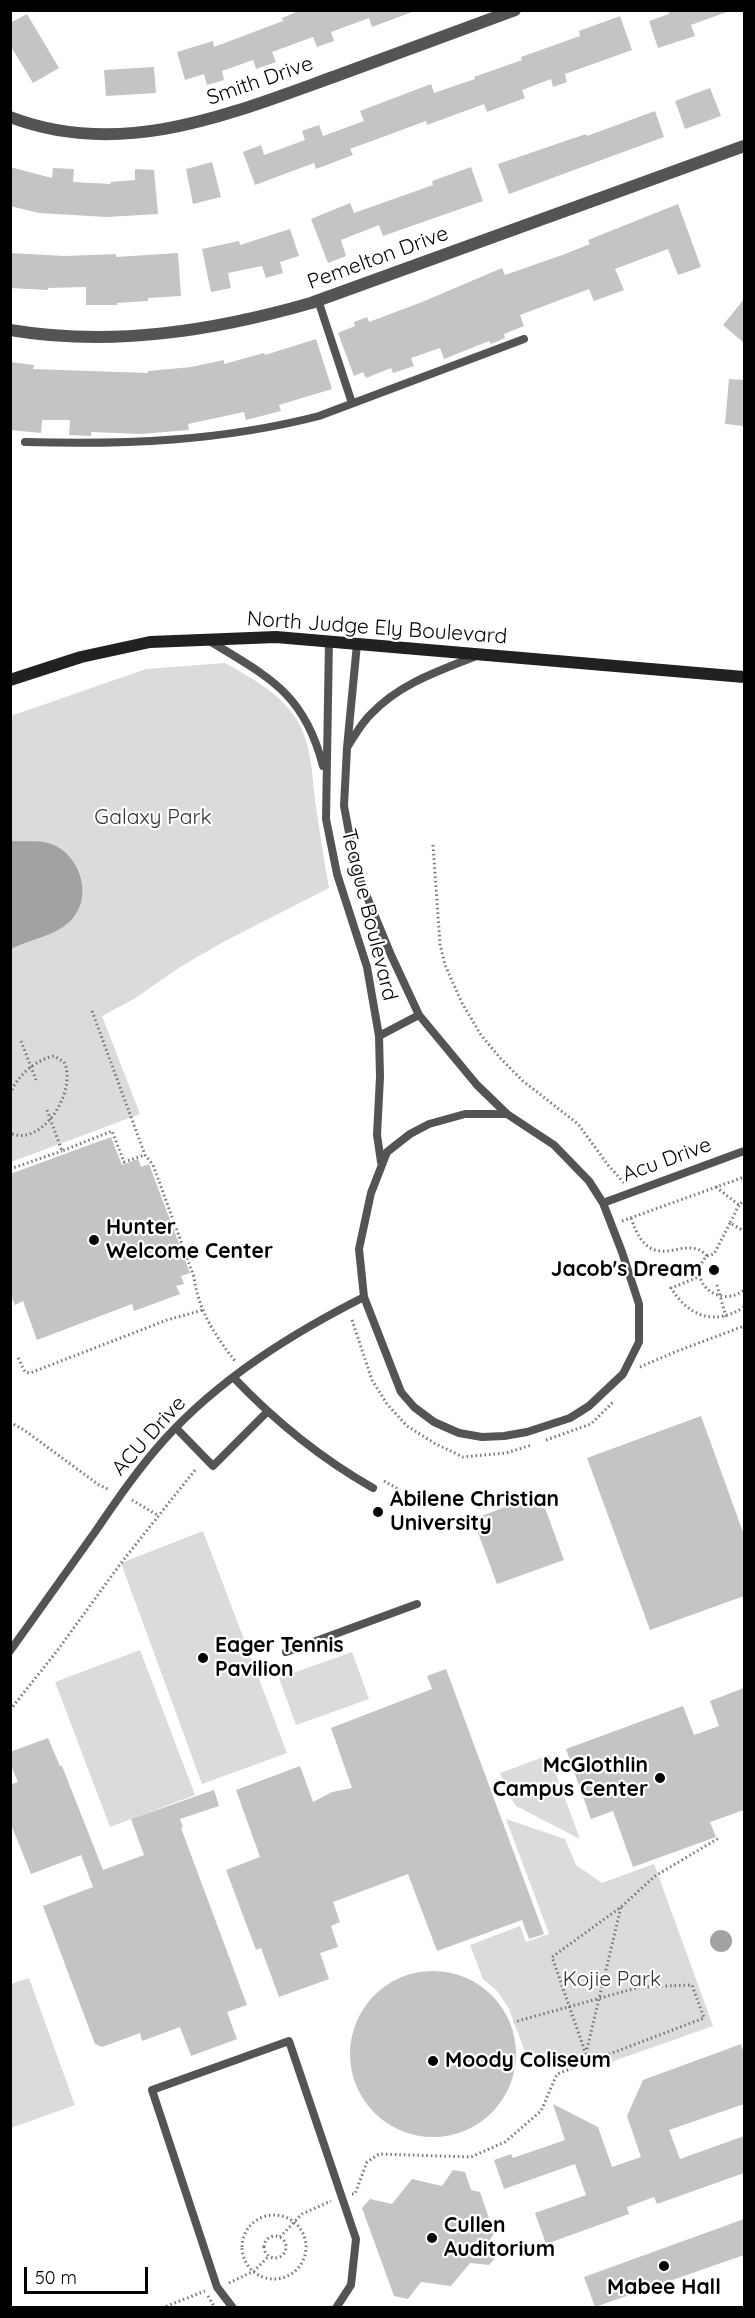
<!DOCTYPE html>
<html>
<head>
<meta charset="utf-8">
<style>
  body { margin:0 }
  #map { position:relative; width:755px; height:2318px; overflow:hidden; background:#fff; font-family:Quicksand,sans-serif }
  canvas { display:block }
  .frame { position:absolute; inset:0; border:12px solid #000; pointer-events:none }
  .scale { position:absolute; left:24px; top:2267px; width:124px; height:27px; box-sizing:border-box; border:3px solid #000; border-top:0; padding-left:8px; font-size:18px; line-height:21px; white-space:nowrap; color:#000; -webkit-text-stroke:4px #fff; paint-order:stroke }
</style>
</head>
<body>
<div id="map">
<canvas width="755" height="2318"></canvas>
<div class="frame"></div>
<div class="scale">50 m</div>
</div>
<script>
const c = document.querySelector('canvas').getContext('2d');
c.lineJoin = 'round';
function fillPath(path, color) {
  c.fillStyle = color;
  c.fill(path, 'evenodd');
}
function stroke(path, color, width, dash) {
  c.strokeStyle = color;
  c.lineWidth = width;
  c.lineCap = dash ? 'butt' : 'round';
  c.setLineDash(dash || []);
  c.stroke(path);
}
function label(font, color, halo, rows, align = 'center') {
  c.font = font + ' Quicksand,sans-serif';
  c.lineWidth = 4.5;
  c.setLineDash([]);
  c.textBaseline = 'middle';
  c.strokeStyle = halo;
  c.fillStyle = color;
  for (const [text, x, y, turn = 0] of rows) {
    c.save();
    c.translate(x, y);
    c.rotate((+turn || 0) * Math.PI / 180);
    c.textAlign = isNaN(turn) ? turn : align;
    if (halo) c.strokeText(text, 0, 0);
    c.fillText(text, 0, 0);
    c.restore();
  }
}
fillPath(new Path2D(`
  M225,663C248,676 271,688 288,708C313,736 311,772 316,807C320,834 324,861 329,888L225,941L180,967L134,999L102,1016L140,1114L11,1162V716L146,669Z
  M203,1531L287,1753L202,1784L121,1563Z
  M140,1650L195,1795L110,1827L55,1682Z
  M352,1652L369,1699L296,1725L279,1678Z
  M549,1755L580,1839L516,1806L508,1794L500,1773Z
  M506,1819L565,1839L576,1865L602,1883L654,1864L713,2026L594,2068L550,2066L527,2057L509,2009L498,1992L483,1979L470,1945L520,1926L526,1942L549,1934Z
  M29,1978L75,2105L11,2128V1984Z`), '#dbdbdb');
fillPath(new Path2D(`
  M11,841C22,842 37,840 48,843C78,851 94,893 73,918C58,936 30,939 11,949Z
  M710 1941a11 11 0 1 1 22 0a11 11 0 1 1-22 0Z`), '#a2a2a2');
fillPath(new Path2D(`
  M301,10H412V12L372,27L369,18L331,32L334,41L317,47L313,37L272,52L276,62L256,69L253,60L222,71L224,80L207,85L204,74L185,80L177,52L213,41L214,47L283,21L282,18Z
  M668,10H727V12L691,25L695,36L658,48L649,21L669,14Z
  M27,14L59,68L33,83L10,45V23Z
  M620,16L632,50L565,74L567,82L553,87L551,79L522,90L525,98L487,112L484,104L427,125L426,121L350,149L353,155L316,169L314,163L255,185L243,152L261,145L264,155L305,140L302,131L319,125L323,136L364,121L360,111L431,84L434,93L475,79L474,77L522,60L521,57L580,36L579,31Z
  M154,67L156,93L106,96L104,70Z
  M710,88L721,116L685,129L675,101Z
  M655,111L664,137L509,194L498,164L586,134L587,136Z
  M212,162L221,197L193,204L186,169Z
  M10,167L52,178L53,168L74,169L73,182L111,184L110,182L135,180V169L154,170L158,214L107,217L39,213L10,206Z
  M471,167L483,201L383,236L379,225L341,240L346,256L328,263L311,219L350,203L354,213L433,185L432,181Z
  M678,204L701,267L678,275L668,249L615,269L624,290L594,301L589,289L520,315L524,326L504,334L505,338L491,344L489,341L444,359L440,348L411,358L414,366L393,373L391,368L366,378L363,372L354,376L338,333L355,326L354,322L367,317L369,322L422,302L502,268L505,275L565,254L590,244L588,240Z
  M290,229L299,256L280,262L283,273L266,278L262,266L228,273L231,288L211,292L202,249L239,241L240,245Z
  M10,253L65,256L116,254V257L178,253L181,296L148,298V301L117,303V305H86V287L48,288V290L10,288Z
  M744,299V343L723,325Z
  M316,339L332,389L279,405L281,411L246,420L244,412L188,424L189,430L141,434L91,432V436L69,435L70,420H42L41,433L10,430V362L34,365L33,369L148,373V371L191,367L224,360V364L264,353L265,355Z
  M729,379L744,380V426L725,424Z
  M111,1137L122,1165L138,1159L141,1167L149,1164L190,1273L181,1276L184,1284L176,1286L180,1294L134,1311L132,1304L37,1340L23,1301L15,1305L10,1293V1174Z
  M701,1416L744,1535V1596L650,1630L587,1458Z
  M540,1494L564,1560L497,1584L473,1519Z
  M446,1669L544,1934L529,1939L522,1920L437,1951L408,1874L333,1902L340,1922L331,1926L338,1947L320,1953L329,1979L279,1997L261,1948L256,1950L226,1870L260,1857L236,1790L300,1766L313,1802L332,1792L352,1788L331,1728L432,1689L427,1676Z
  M744,1688V1810L710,1822L716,1837L633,1867L613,1811L591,1819L566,1749L683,1706L694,1735L719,1726L710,1701Z
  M48,1738L60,1766H62L103,1870L144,1855L131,1819L214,1790L219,1806L180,1819L183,1827L181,1828L247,2005L227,2012L237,2039L191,2056L180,2027L142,2041L140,2033L102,2047L95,2044L43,1906L93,1887L81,1855L31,1874L10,1822V1785L18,1782L10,1763V1752Z
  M350 2054a83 83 0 1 1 166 0a83 83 0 1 1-166 0Z
  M741,2044L744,2054V2104L669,2130L680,2159L744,2136V2173L657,2204L654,2197L627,2207L629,2214L546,2244L535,2213L586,2195L575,2164L504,2189L494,2160L511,2154L513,2158L565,2140L553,2104L598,2127L612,2167L641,2157L627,2116L643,2080Z
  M453,2170L465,2172L471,2190L480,2192L494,2233L489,2242L495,2258L489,2265L470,2263L451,2286L421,2282L408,2299L394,2296L362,2208L370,2199L392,2204L412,2179L442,2186Z
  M744,2219V2255L595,2307L584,2277Z`), '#c4c4c4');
stroke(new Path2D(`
  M433,845L440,944L445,965L462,1003L481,1035L501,1059L523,1081L578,1124L608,1165L625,1184
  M92,1011L145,1155L153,1165L194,1277C198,1309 215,1336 235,1361
  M21,1041L36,1080
  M10,1094C17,1076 35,1060 54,1056L64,1062C78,1089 43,1148 10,1133
  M47,1110L62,1151L112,1131L124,1162L145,1155
  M10,1169L62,1151
  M716,1187L739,1205L744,1200
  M739,1205L730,1223L744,1231
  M631,1218C652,1281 684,1230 707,1256C684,1279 719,1310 744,1290
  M622,1221L744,1177
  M707,1256L714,1254L730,1223
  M701,1276L671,1288C689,1317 715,1326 744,1307
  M717,1285L726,1317
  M352,1320L372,1380L387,1404L407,1426L434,1443L463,1457L506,1453L532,1445
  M18,1358L25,1372L30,1373L167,1320L203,1310
  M640,1367L675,1352L744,1326
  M10,1422L24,1430L99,1485L110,1490
  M546,1440L591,1424L614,1401
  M384,1481L400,1490
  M132,1500L159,1516
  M10,1710L57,1651L121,1563L195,1470
  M587,2049L621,1907
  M589,2063L552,1957L621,1907L655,1876L719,1838
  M352,2194H355L367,2162L379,2154L471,2157L505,2142L541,2111L557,2074L704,2018L692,1985L640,1987L514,2022
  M242 2247a32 32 0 1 1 64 0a32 32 0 1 1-64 0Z
  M264 2247a11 11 0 1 1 22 0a11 11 0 1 1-22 0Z
  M280,2237L302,2214L331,2201
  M229,2283L254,2271L268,2257
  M208,2296L215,2308
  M162,2308L205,2291`), '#767676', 3, [1.5, 3]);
stroke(new Path2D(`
  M318,300L352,403
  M25,442C125,445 222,441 319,416L524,339
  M208,640C268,677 304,692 323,766
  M329,640L326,819L337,874L367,967L379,1036L380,1077L377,1135L381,1162
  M357,644L347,748L344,806L356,870L391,955L419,1015L477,1085L507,1114L554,1145L589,1181L603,1203L622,1252L639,1304V1342L623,1374L589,1406L570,1418L527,1432L504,1436L482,1437L459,1433L434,1422L414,1407L401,1392L364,1297L359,1249L371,1193L387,1152L410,1134L429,1124L465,1114H507
  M348,746C355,735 362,722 372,713C401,683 439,671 476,656
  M379,1036L419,1015
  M603,1203L744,1151
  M234,1378C274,1420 322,1459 373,1488
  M176,1428L213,1466L267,1412
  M10,1651C39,1611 67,1571 95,1532C117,1500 138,1469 164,1440C219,1379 291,1334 364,1297
  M286,1652L417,1604
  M233,2308L217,2287L152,2090L289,2041L356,2239L351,2285L336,2308`), '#545454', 8);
stroke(new Path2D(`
  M10,117C122,160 230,114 336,76C395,54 455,32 515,10
  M10,330C112,347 213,331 311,303L744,146`), '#545454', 12);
stroke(new Path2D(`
  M10,680L81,657L150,642L276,637L744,677`), '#212121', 12);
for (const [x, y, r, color] of [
  [94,1240,6,"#000"],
  [714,1270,6,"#000"],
  [378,1512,6,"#000"],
  [203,1658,6,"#000"],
  [660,1778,6,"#000"],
  [433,2061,6,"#000"],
  [432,2238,6,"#000"],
  [664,2266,6,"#000"]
]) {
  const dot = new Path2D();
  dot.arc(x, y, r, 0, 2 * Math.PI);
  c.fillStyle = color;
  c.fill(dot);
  stroke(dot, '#fff', 2);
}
label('21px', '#000', '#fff', [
  ["Smith Drive",260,81,-19],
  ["Pemelton Drive",378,258,-20],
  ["North Judge Ely Boulevard",377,628,4],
  ["Teague Boulevard",369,915,76],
  ["Acu Drive",667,1160,-20],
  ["ACU Drive",149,1436,-48]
]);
label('21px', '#323232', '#fff', [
  ["Galaxy Park",153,818],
  ["Kojie Park",612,1980]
]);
label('bold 21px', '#000', '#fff', [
  ["Hunter",106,1228],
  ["Welcome Center",106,1252],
  ["Jacob's Dream",702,1270,"right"],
  ["Abilene Christian",390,1500],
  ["University",390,1524],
  ["Eager Tennis",215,1646],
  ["Pavilion",215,1670],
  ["McGlothlin",648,1766,"right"],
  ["Campus Center",648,1790,"right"],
  ["Moody Coliseum",445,2061],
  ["Cullen",444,2226],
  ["Auditorium",444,2250],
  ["Mabee Hall",664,2288,"center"]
], 'left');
</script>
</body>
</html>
